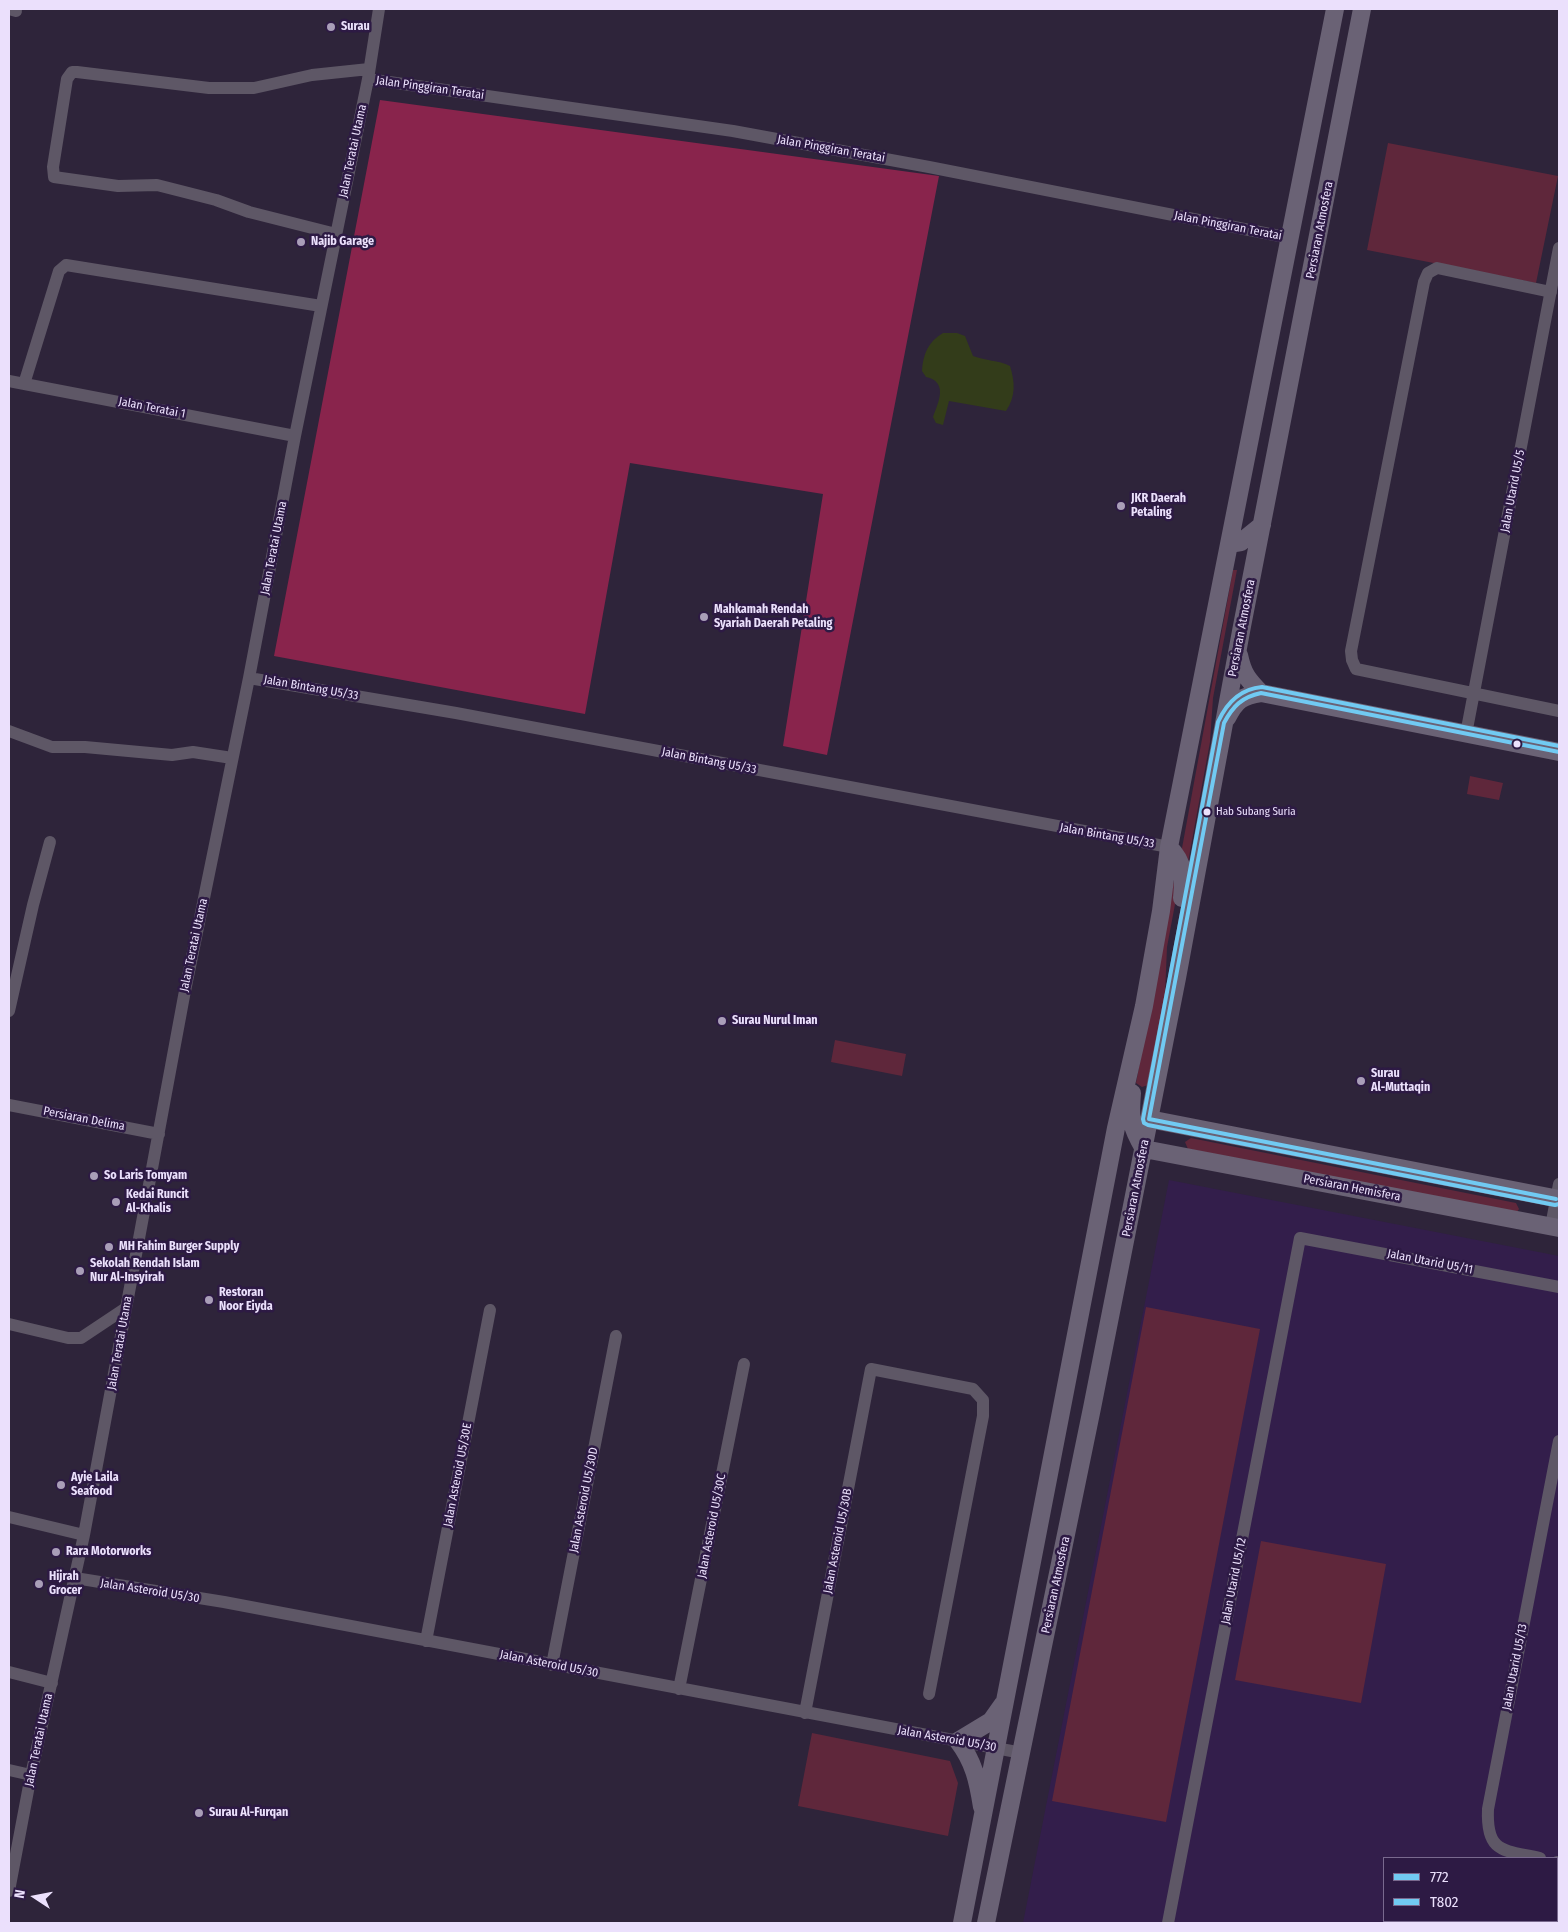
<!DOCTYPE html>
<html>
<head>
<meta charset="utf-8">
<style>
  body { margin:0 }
  #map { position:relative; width:1568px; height:1932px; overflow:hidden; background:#2e243a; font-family:"Fira Sans Condensed",sans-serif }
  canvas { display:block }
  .frame { position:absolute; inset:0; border:10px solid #ebe0fc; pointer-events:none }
  .legend { position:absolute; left:1383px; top:1857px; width:175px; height:65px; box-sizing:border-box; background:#2d1a44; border:1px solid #79698e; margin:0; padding:6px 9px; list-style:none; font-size:15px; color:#ebe0fc }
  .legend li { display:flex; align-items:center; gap:10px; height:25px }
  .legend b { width:25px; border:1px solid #79698e }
  .north { position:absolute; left:10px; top:1872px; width:50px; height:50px; -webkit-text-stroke:4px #2d1a44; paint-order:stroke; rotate:281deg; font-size:14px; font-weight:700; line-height:20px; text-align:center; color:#ebe0fc }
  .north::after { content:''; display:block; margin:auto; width:18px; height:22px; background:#ebe0fc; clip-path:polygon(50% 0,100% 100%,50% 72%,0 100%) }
</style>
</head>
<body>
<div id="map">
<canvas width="1568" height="1932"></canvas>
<div class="frame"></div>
<ul class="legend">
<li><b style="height:6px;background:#71caf2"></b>772</li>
<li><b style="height:6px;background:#71caf2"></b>T802</li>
</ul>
<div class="north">N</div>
</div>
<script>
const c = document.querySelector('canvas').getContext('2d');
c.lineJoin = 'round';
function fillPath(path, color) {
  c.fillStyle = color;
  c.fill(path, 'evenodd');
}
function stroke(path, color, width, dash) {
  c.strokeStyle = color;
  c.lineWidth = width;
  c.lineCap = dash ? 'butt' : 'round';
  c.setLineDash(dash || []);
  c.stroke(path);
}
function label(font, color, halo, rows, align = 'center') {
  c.font = font + ' "Fira Sans Condensed",sans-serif';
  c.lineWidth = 5;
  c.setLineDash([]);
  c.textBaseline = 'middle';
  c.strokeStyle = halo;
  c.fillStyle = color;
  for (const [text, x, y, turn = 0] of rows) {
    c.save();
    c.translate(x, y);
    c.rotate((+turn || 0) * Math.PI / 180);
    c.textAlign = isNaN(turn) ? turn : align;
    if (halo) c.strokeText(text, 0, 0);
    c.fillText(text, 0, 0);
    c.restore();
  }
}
fillPath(new Path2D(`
  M1169,1180L1559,1256V1923H1023ZM1384,1858H1557V1921H1384Z`), '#331e4b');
fillPath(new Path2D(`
  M1388,143L1558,176L1536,283L1367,250Z
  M1233,570H1237L1213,698L1210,742L1187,868L1180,859Z
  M1470,776L1503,783L1499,800L1467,794Z
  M1175,874L1179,883L1167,947L1165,995L1148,1085L1142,1087L1136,1083Z
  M835,1040L906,1054L902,1076L831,1062Z
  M1191,1138L1516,1203L1519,1209L1517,1212L1188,1149L1185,1142Z
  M1146,1307L1260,1329L1166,1822L1052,1801Z
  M1261,1541L1386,1564L1361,1703L1235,1680Z
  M812,1733L950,1761L958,1783L948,1836L798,1806Z`), '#5f273b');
fillPath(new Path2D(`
  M380,100L939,176L827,755L783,746L823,494L630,463L585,714L274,656Z`), '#89244c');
fillPath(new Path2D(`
  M943,333H957L965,336L973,356C986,361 998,360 1010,366C1015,382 1016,396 1006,411L949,401L943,425L936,423L933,417C938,403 949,382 926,377L922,371C923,354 928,342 943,333Z`), '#333c1a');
stroke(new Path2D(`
  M9,9L16,11
  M368,79L733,131L929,167L1290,238
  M336,234L249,212L216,200L157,185L118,186L54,177L53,167L67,79L72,72H77L209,88H254L312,75L369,69
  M1551,292L1437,268L1428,273L1424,282L1351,651L1352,660L1356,669L1559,711
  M9,381L295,436
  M24,384L59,271L66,265L321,306
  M249,678L456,713L1169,847
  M9,731L52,747H85L172,755L193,752L232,758
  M1466,734L1559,248
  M9,1011L33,905L50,842
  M9,1105L159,1134
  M1551,1226L1559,1184
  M9,1324L68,1338H81L126,1308
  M9,1517L84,1535
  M75,1578L224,1602L1022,1753
  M426,1641L490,1310
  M552,1665L616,1336
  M9,1672L52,1683
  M679,1689L744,1364
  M805,1713L871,1369L973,1389L983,1400V1416L929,1694
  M9,1770L31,1775
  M1540,1858C1504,1850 1486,1854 1488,1809L1559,1441
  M1557,1862H1559
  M9,1891L31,1775L84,1535L184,996L249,678L295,436L368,79L379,9
  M1168,1923L1300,1238L1559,1287`), '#5e5766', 12);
stroke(new Path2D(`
  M1229,544L1241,542L1262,525
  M1239,655C1243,674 1248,680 1261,693
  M1227,718C1236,700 1242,696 1261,693L1559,752
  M1169,847C1185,863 1184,877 1182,898
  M1132,1093C1130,1119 1130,1125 1144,1149L1559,1228
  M1149,1119L1559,1199
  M982,1807C978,1781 974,1762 958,1741L991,1721L1003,1704
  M962,1923L1116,1128L1144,1006L1161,911L1169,847L1335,9
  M986,1923L1092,1408L1177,978L1242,626L1362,9`), '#6a6275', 18);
stroke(new Path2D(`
  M1149,1119L1224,723C1233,706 1242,697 1261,693L1559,752
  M1149,1119L1556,1199`), '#71caf2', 4);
stroke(new Path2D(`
  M1559,746L1262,687C1240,689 1227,702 1218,722L1143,1119L1144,1123L1148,1125L1555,1205L1559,1204`), '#71caf2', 4);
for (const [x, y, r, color] of [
  [331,27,5,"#a99eb8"],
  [301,242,5,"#a99eb8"],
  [1121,506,5,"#a99eb8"],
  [704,617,5,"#a99eb8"],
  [1517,744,4.5,"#ebe0fc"],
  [1207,812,4.5,"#ebe0fc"],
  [722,1021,5,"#a99eb8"],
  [1361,1081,5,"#a99eb8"],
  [94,1176,5,"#a99eb8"],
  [116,1202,5,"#a99eb8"],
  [109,1247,5,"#a99eb8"],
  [80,1271,5,"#a99eb8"],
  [209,1300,5,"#a99eb8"],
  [61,1485,5,"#a99eb8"],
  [56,1552,5,"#a99eb8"],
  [39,1584,5,"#a99eb8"],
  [199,1813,5,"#a99eb8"]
]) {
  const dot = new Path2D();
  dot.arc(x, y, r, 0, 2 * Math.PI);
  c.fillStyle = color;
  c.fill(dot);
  stroke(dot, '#2d1a44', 2);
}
label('11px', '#ebe0fc', '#2d1a44', [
  ["Hab Subang Suria",1216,812]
], 'left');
label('bold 12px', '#ebe0fc', '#2d1a44', [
  ["Surau",341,27],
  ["Najib Garage",311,242],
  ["JKR Daerah",1131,499],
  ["Petaling",1131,513],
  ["Mahkamah Rendah",714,610],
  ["Syariah Daerah Petaling",714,624],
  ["Surau Nurul Iman",732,1021],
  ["Surau",1371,1074],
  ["Al-Muttaqin",1371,1088],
  ["So Laris Tomyam",104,1176],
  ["Kedai Runcit",126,1195],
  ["Al-Khalis",126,1209],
  ["MH Fahim Burger Supply",119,1247],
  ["Sekolah Rendah Islam",90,1264],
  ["Nur Al-Insyirah",90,1278],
  ["Restoran",219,1293],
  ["Noor Eiyda",219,1307],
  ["Ayie Laila",71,1478],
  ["Seafood",71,1492],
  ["Rara Motorworks",66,1552],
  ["Hijrah",49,1577],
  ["Grocer",49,1591],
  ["Surau Al-Furqan",209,1813]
], 'left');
label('12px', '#ebe0fc', '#2d1a44', [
  ["Jalan Pinggiran Teratai",430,88,8],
  ["Jalan Pinggiran Teratai",831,149,10],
  ["Jalan Teratai Utama",353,151,-78],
  ["Jalan Pinggiran Teratai",1228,226,11],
  ["Persiaran Atmosfera",1320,230,-79],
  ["Jalan Teratai 1",152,408,11],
  ["Jalan Utarid U5/5",1513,491,-79],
  ["Jalan Teratai Utama",274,548,-79],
  ["Persiaran Atmosfera",1242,628,-79],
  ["Jalan Bintang U5/33",311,688,10],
  ["Jalan Bintang U5/33",709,761,11],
  ["Jalan Bintang U5/33",1107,836,10],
  ["Jalan Teratai Utama",194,945,-78],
  ["Persiaran Delima",84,1119,11],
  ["Persiaran Atmosfera",1136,1188,-79],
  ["Persiaran Hemisfera",1352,1188,11],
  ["Jalan Utarid U5/11",1430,1262,11],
  ["Jalan Teratai Utama",120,1343,-80],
  ["Jalan Asteroid U5/30E",458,1475,-79],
  ["Jalan Asteroid U5/30D",584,1500,-79],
  ["Jalan Asteroid U5/30C",712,1526,-79],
  ["Jalan Asteroid U5/30B",838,1541,-79],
  ["Jalan Utarid U5/12",1234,1581,-79],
  ["Persiaran Atmosfera",1056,1585,-78],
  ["Jalan Asteroid U5/30",150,1591,9],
  ["Jalan Asteroid U5/30",549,1664,11],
  ["Jalan Utarid U5/13",1515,1667,-79],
  ["Jalan Asteroid U5/30",947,1739,10],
  ["Jalan Teratai Utama",39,1740,-78]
]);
</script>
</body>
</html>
